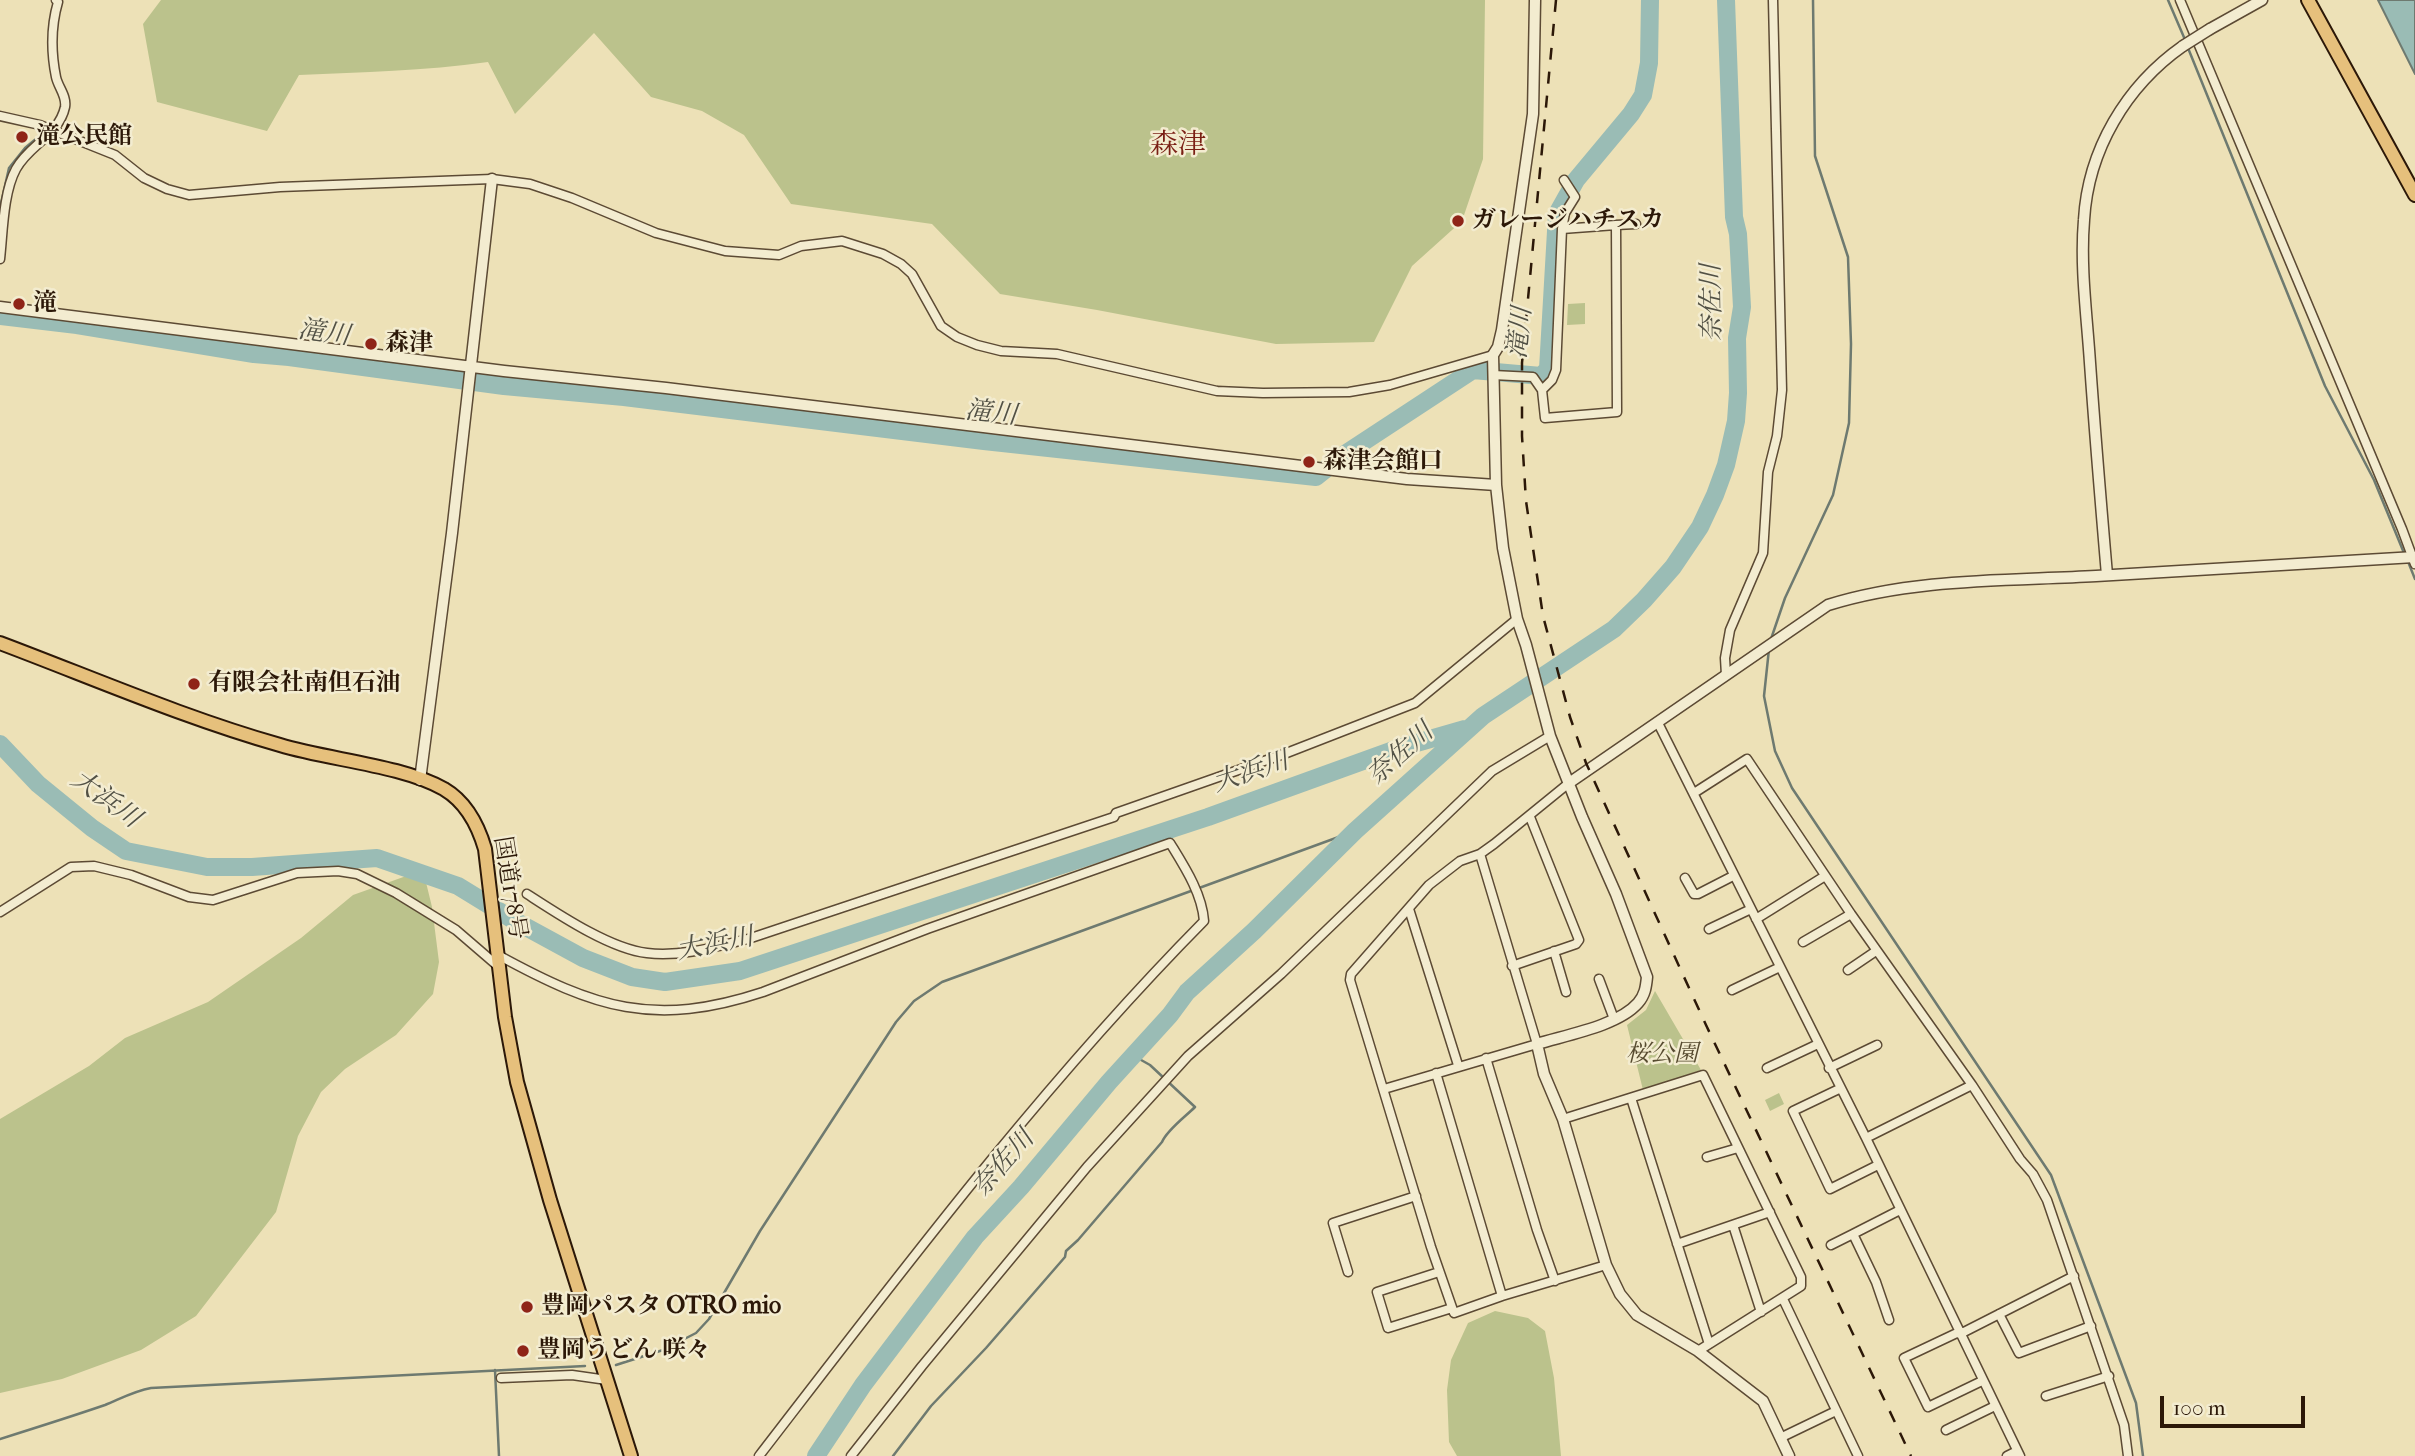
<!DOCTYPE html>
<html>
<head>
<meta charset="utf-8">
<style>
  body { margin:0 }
  #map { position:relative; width:2415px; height:1456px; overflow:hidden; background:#ede1b7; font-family:"IM FELL French Canon",serif }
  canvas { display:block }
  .scale { position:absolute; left:2160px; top:1396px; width:145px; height:32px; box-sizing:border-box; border:4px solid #2c1808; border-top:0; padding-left:9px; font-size:21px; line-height:24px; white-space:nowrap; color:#2c1808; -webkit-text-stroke:5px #f3ecd0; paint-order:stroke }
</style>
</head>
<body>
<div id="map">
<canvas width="2415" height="1456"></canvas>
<div class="scale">100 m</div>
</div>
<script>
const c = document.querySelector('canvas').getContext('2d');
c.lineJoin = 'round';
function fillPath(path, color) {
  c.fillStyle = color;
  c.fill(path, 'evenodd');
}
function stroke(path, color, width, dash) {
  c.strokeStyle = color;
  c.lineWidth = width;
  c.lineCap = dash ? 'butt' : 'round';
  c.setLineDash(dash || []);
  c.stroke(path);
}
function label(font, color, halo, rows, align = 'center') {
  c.font = font + ' "IM FELL French Canon","Noto Serif JP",serif';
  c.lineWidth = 5;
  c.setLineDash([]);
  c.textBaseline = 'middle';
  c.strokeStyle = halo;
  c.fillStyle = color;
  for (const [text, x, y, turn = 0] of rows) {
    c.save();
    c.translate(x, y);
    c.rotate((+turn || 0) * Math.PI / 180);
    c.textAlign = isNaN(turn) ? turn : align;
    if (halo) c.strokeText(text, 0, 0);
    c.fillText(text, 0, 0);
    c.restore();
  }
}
fillPath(new Path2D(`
  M161,0H1485L1483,159L1462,221L1412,266L1374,342L1276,344L1097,310L1000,294L932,224L791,204L744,135L702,111L651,97L594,33L515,114L488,62C424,71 363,72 299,75L267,131L157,102L143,24Z
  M1585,303V324L1567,325L1568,304Z
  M423,870L432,907L439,962L433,994L396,1035L345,1069L321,1092L298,1136L276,1212L196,1316L141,1350L62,1379L0,1393V1119L89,1066L125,1038L208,1002L301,938L353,895Z
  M1655,991L1701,1070L1643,1090L1627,1025L1646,1010Z
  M1779,1093L1784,1104L1770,1111L1765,1100Z
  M1495,1311L1528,1318L1545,1331L1554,1378L1561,1456H1457L1449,1442L1447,1390L1451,1360L1468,1323Z`), '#bbc28c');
const water = new Path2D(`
  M2378,0H2415V74Z`);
fillPath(water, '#9abcb5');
stroke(water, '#6e7a70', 2);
stroke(new Path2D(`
  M2168,0L2186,42
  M2188,48L2325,386L2374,480L2404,553
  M0,208L9,168L25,148L48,129
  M2407,559L2415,579
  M1771,639L1785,598L1833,495L1849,423L1851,344L1848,257L1815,156L1813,0
  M1769,649L1764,696L1775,751L1792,788L2051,1175L2136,1403L2143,1456
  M616,1365L663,1350L696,1333L709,1319L760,1231L896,1022L914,1001L942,982L1355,831
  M495,1370L499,1456
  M0,1439C35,1428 70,1417 105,1405C120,1399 134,1391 151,1388L585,1366
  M893,1456L931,1406L986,1348L1065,1257L1066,1251L1078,1240L1162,1142C1167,1130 1185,1117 1195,1107L1150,1065L1134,1056`), '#6e7a70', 2.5);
stroke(new Path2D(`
  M0,316L77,325L254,354L289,357L504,386L624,397L984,441L1316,477L1345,454L1473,370L1541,376L1548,369L1557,214L1576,180L1631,114L1643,95L1649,63L1650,0
  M0,744L38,784L92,828L126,851L207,867H252L377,858L458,886L515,921L583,958L632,977L665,982L740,971L1208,817L1399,748L1465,729
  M816,1456L863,1385L975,1237L1021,1187L1109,1082L1170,1015L1187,992L1254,931L1355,831L1483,716L1614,629L1644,600L1673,567L1700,527L1715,495L1726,465L1736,421L1738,393L1737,338L1742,307L1738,234L1734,217L1726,0`), '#9abcb5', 18);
const minor = new Path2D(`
  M2180,0L2402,529L2415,564
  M0,116L40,125L115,155L144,178L167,189L189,195L280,187L492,179L530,184L572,198L656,233L725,251L779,255L801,246L842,241L883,254L901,264L912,274L941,326L957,337L977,345L1001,351L1057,354L1217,391L1263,393L1349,392L1390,385L1493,355
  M1616,225L1636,224
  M0,259C3,233 3,193 16,169C29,145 59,135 65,107C67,96 58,87 56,77C51,52 51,26 58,2L56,0
  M1493,375L1533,377L1542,390L1545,418L1617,412L1616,225L1562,229
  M1542,390L1552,380L1556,370L1562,229L1565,213L1575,197L1564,180
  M1726,675L1725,658L1730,630L1763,553L1768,472L1777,436L1782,390L1773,0
  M1658,723L1866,1138L2020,1456
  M1569,783L1494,844L1480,854L1460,861L1429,885L1351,974L1350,980L1431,1247L1454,1313L1502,1296L1606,1265
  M1694,793L1747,759L1851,914L1972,1085L2020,1159L2033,1174L2047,1200L2124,1425L2128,1456
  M1685,878L1694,894H1698L1733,876
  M527,894C558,914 610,949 647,953C681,957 715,947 748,939L1114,817L1116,813L1284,754L1415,703L1517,619
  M1409,909L1458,1065
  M0,912L71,867L94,866L131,875L189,897L213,900L297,873L338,871L357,874L396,893L456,930L499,967
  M1756,919L1825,876
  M1709,929L1751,909
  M1803,942L1851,914
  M1554,951L1566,992
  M498,955C595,1008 654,1028 763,992L927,929L1170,843C1184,866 1202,893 1204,921C1041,1086 901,1272 759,1456
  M1512,966L1576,944L1579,940L1530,817
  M1848,970L1876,951
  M1599,979L1614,1019
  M1732,990L1780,967
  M1486,1058L1537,1230L1555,1281
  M1767,1068L1818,1044
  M1829,1068L1877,1045
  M1436,1073L1502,1296
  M1384,1089L1537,1044L1480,854
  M1839,1089L1793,1111L1830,1189L1878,1165
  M1631,1098L1709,1344
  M1563,1119L1703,1075L1801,1277V1286L1698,1351
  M1866,1138L1972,1085
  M1707,1157L1738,1148
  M1733,1225L1761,1312
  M1677,1244L1770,1212
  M1831,1245L1853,1234
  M1348,1272L1333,1223L1416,1196
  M1439,1272L1377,1292L1388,1328L1452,1308
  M1783,1299L1858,1456
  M1999,1314L2019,1353L2091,1326
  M1889,1320L1876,1282L1853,1234L1900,1210
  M1959,1332L1904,1358L1928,1407L1982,1381
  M1960,1334L2074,1276
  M501,1378L572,1375L607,1380
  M2046,1396L2109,1376
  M1946,1430L1995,1406
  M1780,1438L1836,1411
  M851,1456L922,1366L1087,1167L1188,1056L1281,974L1492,771L1550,736
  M2007,1456L2017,1451`);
const tertiary = new Path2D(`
  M1535,0L1533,114L1502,330L1498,347L1493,355L1496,485L1503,548L1517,619L1526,645L1550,736L1582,817L1616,894L1647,977C1646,987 1645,995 1638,1003C1618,1026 1566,1035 1537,1044L1544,1074L1563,1119L1606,1265L1620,1294L1637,1315L1698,1351L1763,1401L1789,1456
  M2210,29L2262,0
  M0,307L504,371L666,388L1407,479L1496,485
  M2107,575C2101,505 2095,434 2090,363C2087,316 2080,267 2084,220C2088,150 2126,86 2183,46
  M420,780L452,533L492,179
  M1569,783L1828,605C1914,578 2007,581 2096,576C2203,570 2309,563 2415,557`);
const primary = new Path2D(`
  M2308,0L2415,195`);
const trunk = new Path2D(`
  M0,643C93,678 185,718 280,745C329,760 401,765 444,789C466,802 478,825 485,849L505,1017L517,1082L550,1200L631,1456`);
stroke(minor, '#5c4a34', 11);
stroke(tertiary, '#5c4a34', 13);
stroke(primary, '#2c1808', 16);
stroke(trunk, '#2c1808', 16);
stroke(minor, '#f3ecd0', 8);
stroke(tertiary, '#f3ecd0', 10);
stroke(primary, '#e6c07c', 12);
stroke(trunk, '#e6c07c', 12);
stroke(new Path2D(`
  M1556,0L1522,363V436L1526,501L1543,616L1570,717L1586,763L1706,1025L1911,1456`), '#2c1808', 2.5, [12, 12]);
const tertiaryBridge = new Path2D(`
  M2183,46L2210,29`);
stroke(tertiaryBridge, '#5c4a34', 13, []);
stroke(tertiaryBridge, '#f3ecd0', 10);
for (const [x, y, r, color] of [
  [22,137,7,"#8f2418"],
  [1458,221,7,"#8f2418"],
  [19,304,7,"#8f2418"],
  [371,344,7,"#8f2418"],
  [1309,462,7,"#8f2418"],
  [194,684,7,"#8f2418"],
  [527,1307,7,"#8f2418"],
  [523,1351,7,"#8f2418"]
]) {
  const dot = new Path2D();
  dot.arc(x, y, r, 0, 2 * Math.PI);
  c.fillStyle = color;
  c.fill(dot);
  stroke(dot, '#f3ecd0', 2.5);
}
label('bold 24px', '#2c1808', '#f3ecd0', [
  ["滝公民館",36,137],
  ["ガレージハチスカ",1472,221],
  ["滝",33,304],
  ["森津",385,344],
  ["森津会館口",1323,462],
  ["有限会社南但石油",208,684],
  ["豊岡パスタ OTRO mio",541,1307],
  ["豊岡うどん 咲々",537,1351]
], 'left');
label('24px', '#2c1808', '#f3ecd0', [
  ["国道178号",509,888,81]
]);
label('italic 24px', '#574b30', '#f3ecd0', [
  ["桜公園",1662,1055]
]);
label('italic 26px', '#525145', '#f3ecd0', [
  ["奈佐川",1713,303,-91],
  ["滝川",1521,333,-84],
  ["滝川",324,334,8],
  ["滝川",991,414,6],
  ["奈佐川",1401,755,-42],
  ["大浜川",1251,773,-18],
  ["大浜川",105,800,36],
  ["大浜川",715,945,-11],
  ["奈佐川",1004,1164,-49]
]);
label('28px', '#7a1f14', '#f3ecd0', [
  ["森津",1178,146]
]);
</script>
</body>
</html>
